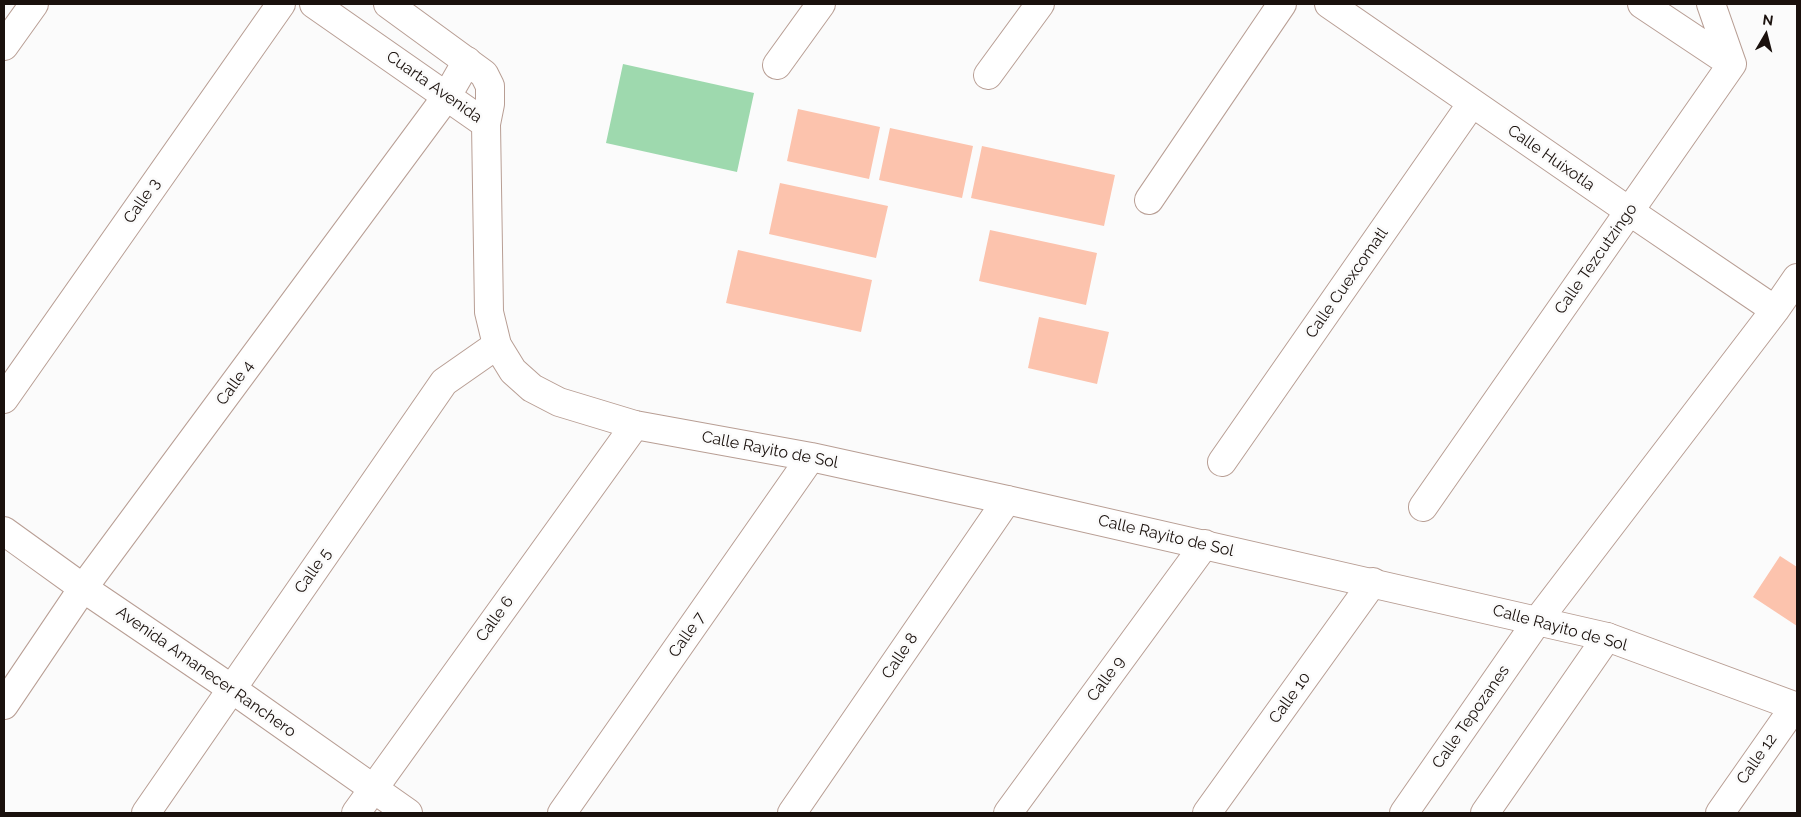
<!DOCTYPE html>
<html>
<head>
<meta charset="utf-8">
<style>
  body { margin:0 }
  #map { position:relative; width:1801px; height:817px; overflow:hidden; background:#fbfbfb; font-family:Raleway,sans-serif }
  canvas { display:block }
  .frame { position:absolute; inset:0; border:5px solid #1a110d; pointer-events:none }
  .north { position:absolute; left:1741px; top:10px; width:50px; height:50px; -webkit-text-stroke:4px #fbfbfb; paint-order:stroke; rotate:8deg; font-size:14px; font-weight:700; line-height:20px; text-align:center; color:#1a110d }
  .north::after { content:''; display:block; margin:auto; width:18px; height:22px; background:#1a110d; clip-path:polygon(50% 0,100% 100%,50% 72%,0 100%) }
</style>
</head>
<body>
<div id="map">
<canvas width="1801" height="817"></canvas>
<div class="frame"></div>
<div class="north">N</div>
</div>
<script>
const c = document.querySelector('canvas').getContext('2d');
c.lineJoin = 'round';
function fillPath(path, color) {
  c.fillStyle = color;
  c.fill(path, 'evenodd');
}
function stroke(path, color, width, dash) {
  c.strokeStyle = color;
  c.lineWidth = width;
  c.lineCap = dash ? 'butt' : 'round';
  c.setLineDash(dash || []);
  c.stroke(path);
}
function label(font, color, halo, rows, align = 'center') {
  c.font = font + ' Raleway,sans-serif';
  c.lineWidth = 5;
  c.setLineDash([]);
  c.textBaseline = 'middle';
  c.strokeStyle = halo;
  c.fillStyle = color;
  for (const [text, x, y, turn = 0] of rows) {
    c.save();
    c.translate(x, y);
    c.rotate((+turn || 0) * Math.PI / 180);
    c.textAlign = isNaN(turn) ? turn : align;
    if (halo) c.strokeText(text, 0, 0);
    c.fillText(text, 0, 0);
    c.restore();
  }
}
fillPath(new Path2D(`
  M623,64L754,93L737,172L606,143Z`), '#9ed9ae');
fillPath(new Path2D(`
  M798,109L880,127L869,179L787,161Z
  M890,128L973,146L962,198L879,180Z
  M982,146L1115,175L1104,226L971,198Z
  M780,183L888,206L876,258L769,234Z
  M990,230L1097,253L1086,305L979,281Z
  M738,250L872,280L861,332L726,303Z
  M1039,317L1109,332L1097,384L1028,368Z
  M1780,556L1797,567V626L1753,597Z`), '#fcc3ad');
const street = new Path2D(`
  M1329,4L1629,211L1775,310
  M1642,4L1732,64
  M1711,4L1732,64
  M4,46L34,4
  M777,65L821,4
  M988,75L1040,4
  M1149,200L1282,4
  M4,399L281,4
  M1222,462L1472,103
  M1423,507L1732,64
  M4,531L83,588L232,689L408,813
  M1538,620L1775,310L1797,278
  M1607,637L1797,707
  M4,705L83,588L447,96L467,61
  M146,813L444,382L497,345
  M356,813L635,425
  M792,813L1007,500
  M1008,813L1205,544
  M1207,813L1373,582
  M1720,813L1795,706`);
const secondary = new Path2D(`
  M314,4L486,124
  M388,4L484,74L490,86V104L486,124L489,312L497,345L513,371L532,388L559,402L635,425L811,457L1007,500L1607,637L1485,813
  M562,813L811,457
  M1404,813L1538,620`);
stroke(street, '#b89e94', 30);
stroke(secondary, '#b89e94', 30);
stroke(street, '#fff', 28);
stroke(secondary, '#fff', 28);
label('16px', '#1a110d', '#fbfbfb', [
  ["Cuarta Avenida",434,87,35],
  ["Calle Huixotla",1551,158,35],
  ["Calle 3",142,201,-55],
  ["Calle Tezcutzingo",1596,259,-55],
  ["Calle Cuexcomatl",1347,283,-55],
  ["Calle 4",235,383,-54],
  ["Calle Rayito de Sol",770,450,11],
  ["Calle Rayito de Sol",1166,536,13],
  ["Calle 5",313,571,-55],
  ["Calle 6",495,619,-54],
  ["Calle Rayito de Sol",1560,628,15],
  ["Calle 7",687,635,-55],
  ["Calle 8",900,656,-56],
  ["Avenida Amanecer Ranchero",206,672,35],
  ["Calle 9",1106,679,-54],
  ["Calle 10",1290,698,-54],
  ["Calle Tepozanes",1471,717,-55],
  ["Calle 12",1757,759,-55]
]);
</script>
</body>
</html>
